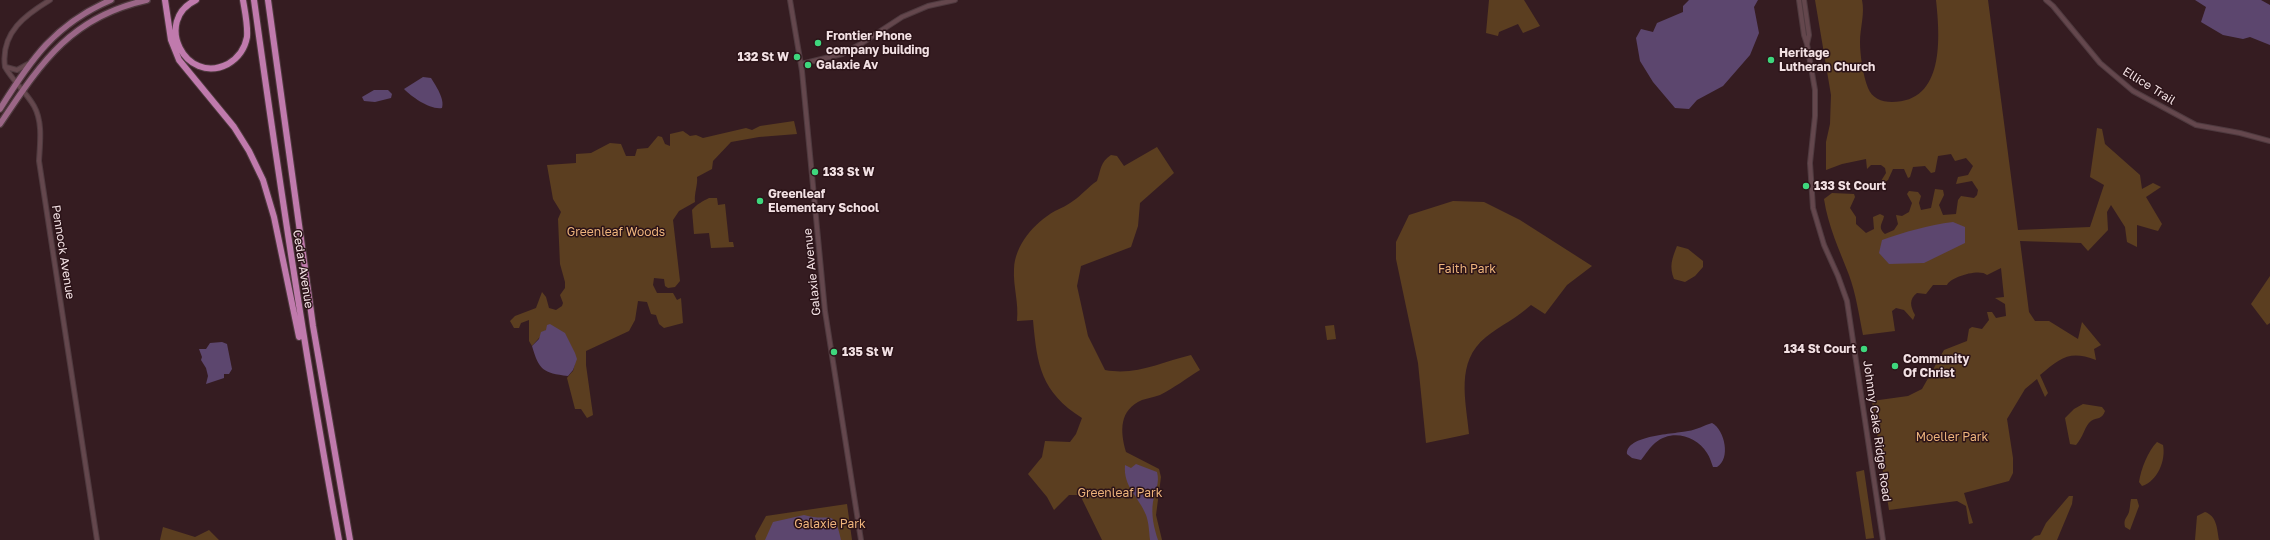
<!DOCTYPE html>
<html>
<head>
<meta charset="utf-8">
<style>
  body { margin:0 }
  canvas { display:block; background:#351c21 }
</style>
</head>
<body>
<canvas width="2270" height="540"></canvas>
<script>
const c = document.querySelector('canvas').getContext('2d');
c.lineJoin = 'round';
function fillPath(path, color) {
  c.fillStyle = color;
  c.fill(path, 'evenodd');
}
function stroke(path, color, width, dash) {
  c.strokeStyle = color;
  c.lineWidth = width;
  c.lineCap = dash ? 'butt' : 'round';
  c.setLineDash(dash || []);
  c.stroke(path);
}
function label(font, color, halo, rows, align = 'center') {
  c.font = font + ' "Golos Text",sans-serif';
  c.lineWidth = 3;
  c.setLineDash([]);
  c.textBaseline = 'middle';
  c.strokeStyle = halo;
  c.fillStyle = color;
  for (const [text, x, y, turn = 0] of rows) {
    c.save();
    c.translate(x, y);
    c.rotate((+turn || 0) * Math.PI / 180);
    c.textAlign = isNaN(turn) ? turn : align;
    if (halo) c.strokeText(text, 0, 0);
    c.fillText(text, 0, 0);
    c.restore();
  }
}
fillPath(new Path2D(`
  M1489,0H1524L1540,26L1523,33L1518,24L1499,32L1498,36L1486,33Z
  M1815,0H1862C1865,14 1860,28 1860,42C1860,55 1863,76 1868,88C1872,98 1881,102 1892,102C1945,102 1940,37 1936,0H1988L2018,230L2090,227L2104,185L2090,177L2097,128L2102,129L2105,144L2140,175L2142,189L2153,183L2161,187L2146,197L2162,224L2158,231L2137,225V247L2127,242L2125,227L2111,205L2107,212L2108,230L2088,251L2081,243L2020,241L2029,312L2035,321H2049L2078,339L2082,322L2101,345L2094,349L2096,360C2069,350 2061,358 2040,375L2048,393L2045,397L2037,379L2025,389L2007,419L2013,458V473L2009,481L1964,493L1973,523L1969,524L1966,506L1957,501L1889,510L1872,401L1908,396L1922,389L1944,350L1967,341L1969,329L1972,327L1982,329L1989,320L1987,312H1992L1996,318L2006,316L2005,304L1995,298L2004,297L2001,268L1987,275C1980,268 1950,277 1947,285H1933L1926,294L1917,293C1909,299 1910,306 1915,315L1913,320L1904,310L1896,308L1892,311L1895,331L1863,335C1859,315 1856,294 1849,275C1839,249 1828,226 1824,199L1832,193L1854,194L1855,197L1850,208L1856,217V224L1866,233L1874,229L1873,217L1880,214L1884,216C1883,223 1877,227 1885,234L1894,230L1898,224L1896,215L1902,216L1909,212L1912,203L1907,194L1909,191L1918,192L1921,196L1919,203L1921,210L1931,208L1935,189L1943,190L1944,195L1939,205L1943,215L1956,214L1958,200L1961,196L1974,198L1977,195L1978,190L1972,181L1956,184L1958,177L1968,175L1973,166L1966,158L1955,161L1951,154L1938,156L1935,172L1931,173L1925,166L1913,167L1910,177L1908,178L1904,169H1893L1888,180L1885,182L1881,181L1886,173L1885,168L1881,165H1871L1867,169L1866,159L1842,164L1826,170V142L1830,124L1831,95Z
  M794,121L797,134L759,137L731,142L713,161L712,169L697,177C698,185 694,193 695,202L679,211L673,220L680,281L675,287L668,288L665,286L664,279L654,278L653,285L657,293H673L677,300L681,298L683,323L664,328L659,324L656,315L651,314L647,302L638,301L635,320L629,331L586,351V365L593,415L587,418L581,409H575L567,378C569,375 571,373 573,371C579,358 566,339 558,330H546L532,346L529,341V320L521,323L519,328H514L510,321L515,316L536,308L542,292L546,297L549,308L556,310L562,306L563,303L560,295L565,288V282L560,264L558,219L561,212L553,199L547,165L576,163V154L591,153L610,143L621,144L626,156H635L637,149L648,148L658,136L662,137L665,144L670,146V134L683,131L690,136L696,135L703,138L746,128L752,130L760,126Z
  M1157,147L1174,173L1140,203L1138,226L1131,247L1081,266L1077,286L1088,336L1105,370C1136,376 1161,362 1191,355L1200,370C1187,378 1174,388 1160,395C1155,397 1148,398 1142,400C1119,410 1120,431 1126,452L1159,469L1161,477L1156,515L1162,540H1102L1080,495H1069L1054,510L1047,497L1028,474L1042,457L1045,441L1070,442L1076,434L1082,418C1041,392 1037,365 1033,320L1017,321C1019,302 1013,287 1014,269C1015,245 1034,223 1055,211C1061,208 1068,205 1073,201C1082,195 1088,187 1097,181C1101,170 1100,162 1111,155L1117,156L1124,166Z
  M709,198H717L718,205L725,204L729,242H733L734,247L711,248L709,233L694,234L692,210C697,204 703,201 709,198Z
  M1453,201L1484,202L1520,220L1592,266L1567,285L1545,314L1531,305C1517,318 1501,325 1486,337C1455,362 1466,400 1469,434L1426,443L1418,363L1396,259V242L1409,215Z
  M1677,246L1688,249L1703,261V267L1695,276L1685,282L1674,279C1669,266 1672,259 1677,246Z
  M2270,276V323L2267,325L2251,304Z
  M1334,325L1336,339L1327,340L1325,326Z
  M2083,404L2102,407L2105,411C2102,420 2097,417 2091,421C2085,425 2083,438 2076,445L2070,444L2065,418L2074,409Z
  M2157,442L2163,445C2166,460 2158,481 2142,486L2139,482C2141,469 2148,451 2157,442Z
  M1864,470L1874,538L1866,539L1856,472Z
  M2069,496H2073L2072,504L2057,540H2031L2035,536L2040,535L2046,523Z
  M2131,499H2137L2139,506L2130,530L2125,527C2123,519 2127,518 2129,512C2130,508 2130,504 2131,499Z
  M847,504L852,540H756L755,536L766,516Z
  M2205,512C2217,516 2217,529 2219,540H2195L2197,516Z
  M163,527L195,537L209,530L219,540H160Z`), '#5b3e20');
fillPath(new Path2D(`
  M1689,0H1758L1754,7L1759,33L1750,55L1723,86L1697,100L1689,109L1675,108L1653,82L1640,61L1636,38L1641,29L1653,32L1657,23L1683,12V6Z
  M2195,0H2261L2270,5V45L2250,37L2243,39L2223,35L2201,22L2206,7Z
  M423,77L431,78C436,86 445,99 442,108C430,110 412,97 404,89Z
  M374,90H388L392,94L391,98L375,102L364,101L362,97Z
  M1953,222L1965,227V243L1924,263L1889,264L1879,253L1882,240C1905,232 1928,225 1953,222Z
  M550,324L565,333L575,353L577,359L573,370L568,376C543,373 539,370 532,346L539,339L541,332L546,330L547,325Z
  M222,342L227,344L232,369L229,374H224V378L206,384L208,376L206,368L201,360L202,357L199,349H206L210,343Z
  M1712,423C1725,430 1731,459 1717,467H1713C1711,462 1710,457 1707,453C1696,435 1671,429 1655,443C1649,448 1646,454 1641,460L1632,458L1627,454C1626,435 1675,434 1688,431C1697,430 1704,425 1712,423Z
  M1136,464L1157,472C1160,483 1155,491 1153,502C1151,515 1154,528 1158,540H1150C1149,532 1149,523 1146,515C1139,497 1123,487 1125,465L1131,468Z
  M804,515C830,523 834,506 841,540H765L773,522Z`), '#5c466e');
const minor = new Path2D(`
  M50,0C27,14 0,32 5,67C13,81 26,92 34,106C43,122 40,143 39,161L97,540
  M790,0L802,71L825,311L861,540
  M1799,0L1804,35L1807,44
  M1804,0L1809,35L1807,44L1815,90V116L1810,163L1813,208L1824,245L1838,276L1847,301L1883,540
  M2046,0L2053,6L2100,63L2133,91L2196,125L2240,133L2270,141
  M801,64L842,54L859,45L902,17L928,6L955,0
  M6,67L17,70L28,64`);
const major = new Path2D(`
  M0,109C31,59 55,24 111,0
  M0,124C41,63 70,17 147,0`);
const highway = new Path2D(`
  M165,0L171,40L179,60L234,127L249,151L263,180L274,217L299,337
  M196,0C153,20 185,86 228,64C238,58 245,48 247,37C248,25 245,12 243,0
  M254,0C279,181 306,361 339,540
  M268,0L313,326L350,540`);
stroke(minor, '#4f3a3f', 6);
stroke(major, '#4f3a3f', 8);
stroke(highway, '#4f3a3f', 8);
stroke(minor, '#64474d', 4);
stroke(major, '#9b6687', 5.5);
stroke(highway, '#c07aad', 6);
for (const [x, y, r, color] of [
  [818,43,4,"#3ed77d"],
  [797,57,4,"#3ed77d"],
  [1771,60,4,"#3ed77d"],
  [808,65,4,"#3ed77d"],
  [815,172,4,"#3ed77d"],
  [1806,186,4,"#3ed77d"],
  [760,201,4,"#3ed77d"],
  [1864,349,4,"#3ed77d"],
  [834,352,4,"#3ed77d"],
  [1895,366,4,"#3ed77d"]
]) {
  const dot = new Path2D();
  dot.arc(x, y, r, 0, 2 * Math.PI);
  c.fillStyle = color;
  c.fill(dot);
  stroke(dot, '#2b1318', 1.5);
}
label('bold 12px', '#f2e0e3', '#2b1318', [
  ["Frontier Phone",826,36],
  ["company building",826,50],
  ["Heritage",1779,53],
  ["Lutheran Church",1779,67],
  ["132 St W",789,57,"right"],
  ["Galaxie Av",816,65],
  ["133 St W",823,172],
  ["133 St Court",1814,186],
  ["Greenleaf",768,194],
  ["Elementary School",768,208],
  ["134 St Court",1856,349,"right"],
  ["135 St W",842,352],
  ["Community",1903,359],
  ["Of Christ",1903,373]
], 'left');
label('12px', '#f2e0e3', '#2b1318', [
  ["Ellice Trail",2149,86,32],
  ["Pennock Avenue",63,252,81],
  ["Cedar Avenue",303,269,81],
  ["Galaxie Avenue",812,272,-96],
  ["Johnny Cake Ridge Road",1877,431,82]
]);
label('12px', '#eeb47c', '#2b1318', [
  ["Greenleaf Woods",616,232],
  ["Faith Park",1467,269],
  ["Moeller Park",1952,437],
  ["Greenleaf Park",1120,493],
  ["Galaxie Park",830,524]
]);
</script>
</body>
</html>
